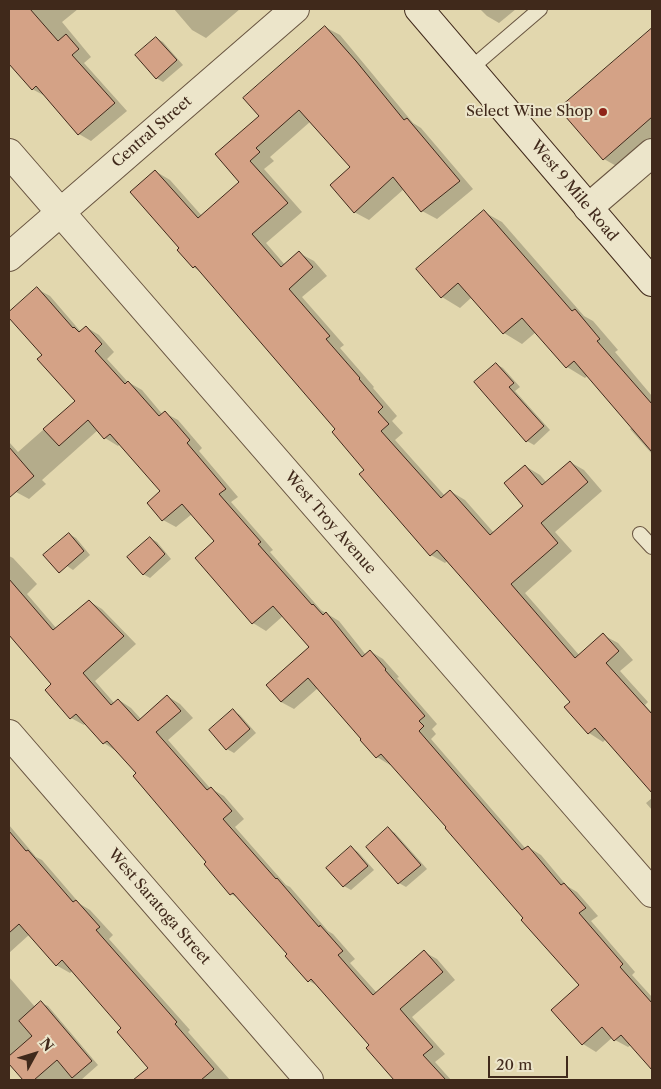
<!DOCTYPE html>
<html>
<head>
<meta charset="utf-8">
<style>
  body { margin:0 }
  #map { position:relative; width:661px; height:1089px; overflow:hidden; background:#e2d7ae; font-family:"Libre Caslon Text",serif }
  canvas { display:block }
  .frame { position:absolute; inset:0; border:10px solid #40291b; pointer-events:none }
  .north { position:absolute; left:10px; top:1029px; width:50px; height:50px; -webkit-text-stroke:4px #ece5ca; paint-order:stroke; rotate:51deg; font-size:14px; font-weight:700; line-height:20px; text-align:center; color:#40291b }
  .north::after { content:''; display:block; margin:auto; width:18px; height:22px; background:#40291b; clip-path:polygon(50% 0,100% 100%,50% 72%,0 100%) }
  .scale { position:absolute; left:488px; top:1056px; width:80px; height:22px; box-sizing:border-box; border:2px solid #40291b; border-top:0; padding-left:6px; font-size:15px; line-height:18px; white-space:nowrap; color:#40291b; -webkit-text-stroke:4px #ece5ca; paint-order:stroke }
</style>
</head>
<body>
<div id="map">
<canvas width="661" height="1089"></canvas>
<div class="frame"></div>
<div class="north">N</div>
<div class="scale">20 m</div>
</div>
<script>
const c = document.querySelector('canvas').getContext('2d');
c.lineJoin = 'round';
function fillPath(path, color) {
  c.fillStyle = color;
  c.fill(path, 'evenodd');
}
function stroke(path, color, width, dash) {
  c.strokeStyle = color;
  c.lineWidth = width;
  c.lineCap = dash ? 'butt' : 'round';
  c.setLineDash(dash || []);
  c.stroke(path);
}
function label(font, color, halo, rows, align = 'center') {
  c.font = font + ' "Libre Caslon Text",serif';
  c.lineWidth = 4;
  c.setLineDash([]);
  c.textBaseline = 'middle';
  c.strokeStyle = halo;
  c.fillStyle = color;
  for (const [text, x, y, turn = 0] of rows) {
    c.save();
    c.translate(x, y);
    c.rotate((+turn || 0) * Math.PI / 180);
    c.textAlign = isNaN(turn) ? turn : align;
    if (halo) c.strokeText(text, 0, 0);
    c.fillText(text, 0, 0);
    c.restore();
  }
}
fillPath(new Path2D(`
  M9,9H78L62,22L91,57L84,63L127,111L91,141L79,134L45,96L32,89L17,62L9,53Z
  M174,9H240L206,38L192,30Z
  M480,9H516L499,23L487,16Z
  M325,27L340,35L370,71L413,123L421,128L473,189L437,219L422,211L404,189L369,220L354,212L352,167L311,121L270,157L274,161L264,169L302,212L266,243L285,265L299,253L314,261L327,276L302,297L344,345L340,348L374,387L373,388L397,416L392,421L403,433L395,440L445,496L450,491L465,500L494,533L524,506L525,466L540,475L547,483L570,462L584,470L602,491L555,532L572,551L525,593L580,656L603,635L618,643L633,660L620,671L648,702L645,705L652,713V791L606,739L603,742L589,733L572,702L448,560L445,563L431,555L366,470L337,429L203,273L193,267L180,248L155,171L170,180L202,216L241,182L261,116Z
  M652,30V137L618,167L604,159L566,104Z
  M156,38L163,42L183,65L163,82L156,78Z
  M484,212L502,222L584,316L593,321L618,350L615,352L652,396V454L630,429L633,427L588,375L585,378L567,367L536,332L522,344L504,333L472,297L460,308L442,297L418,269Z
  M37,289L50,296L81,332L86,327L99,335L114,352L107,359L128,382L142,390L163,415L165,413L178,420L202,448L199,451L238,497L231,502L273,550L270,552L321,610L339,621L366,655L370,651L383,659L399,677L397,678L437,724L432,729L436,734L431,739L526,849L528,847L541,855L567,886L577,892L598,916L591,921L635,972L632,975L652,997V1068L631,1045L628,1047L615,1040L613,1037L596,1052L583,1044L581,985L448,827L392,763L390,765L377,757L318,688L294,709L281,702L310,647L283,616L266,631L253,623L197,558L215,541L192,514L176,527L163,520L162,492L120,444L118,446L105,438L98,430L42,480L46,484L29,499L16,492L9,484V442L18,452L76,401L44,355L9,316V314Z
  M496,364L503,368L520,387L515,391L550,430L534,445L527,441Z
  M69,534L76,538L90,555L73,570L67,566Z
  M150,538L157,542L171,559L150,578L143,574Z
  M9,556L13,558L37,584L27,594L57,629L89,601L102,609L136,644L95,681L115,704L119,700L131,708L141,719L167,696L180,704L193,718L168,740L210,788L224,796L244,819L235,827L286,885L290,887L328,931L333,934L355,959L350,963L377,993L424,952L437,959L455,980L412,1017L445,1054L435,1062L451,1080H395L368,1049L371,1045L320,987L309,981L289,954L240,899L231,894L137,773L116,751L104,743L86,723L84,725L71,718L46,690L53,685L9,634Z
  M233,711L240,715L256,733L234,753L227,749Z
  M652,798V810L646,803Z
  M9,825L36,857L42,860L80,904L90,910L113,935L109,939L190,1030L188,1032L230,1080H161L118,1032L123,1028L73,970L70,973L56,965L30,934L9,953V904L21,893L9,878Z
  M388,829L395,833L427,869L406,887L399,883L367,847Z
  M352,848L358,852L374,870L351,890L344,886Z
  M9,977L36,1008L41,1003L48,1006L98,1065L81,1080H25L9,1062Z`), '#0003');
const building = new Path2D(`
  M9,9H30L58,41L66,34L79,49L72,55L115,103L78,135L36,86L32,90L9,64Z
  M325,26L356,61L404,120L407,118L460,181L421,212L393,177L354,213L330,185L350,167L299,110L256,148L260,152L250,161L288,203L252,234L281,267L299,251L313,267L289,289L330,336L326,339L360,378L359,379L383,407L378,412L389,424L381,431L441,498L450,490L490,535L523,506L504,483L525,465L542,485L570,461L588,482L541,523L558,543L511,584L575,658L603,633L619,651L606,663L652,714V793L595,728L588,734L564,707L570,702L467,584L437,550L430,556L378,496L359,474L364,470L332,432L335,429L195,266L193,268L177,250L179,248L130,192L155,170L198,218L239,182L215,154L259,116L243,98Z
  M652,28V117L603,160L565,116V103Z
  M156,37L177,60L156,79L135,55Z
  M484,210L572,311L575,309L600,339L597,341L652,404V452L574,361L566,368L522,318L503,334L458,283L441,298L416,269Z
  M37,287L73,328L74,327L79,332L86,326L102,344L95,351L125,384L128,381L159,416L165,411L190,440L187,443L226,489L219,494L261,542L258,544L312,605L313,604L323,615L326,612L362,657L370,650L386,669L385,670L425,716L419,721L424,726L419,731L522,850L528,846L561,885L564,883L586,908L579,913L623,964L620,967L652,1003V1070L621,1035L614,1041L602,1027L582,1045L551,1010L579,985L521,920L523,918L445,828L446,827L381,754L376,758L360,740L361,739L308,678L281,702L266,685L309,647L273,606L252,624L195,558L214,541L182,504L162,521L147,503L160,491L110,434L104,439L88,420L59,446L43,429L75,401L37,359L42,355L9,318V312Z
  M496,363L514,383L509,387L544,426L526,442L474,382Z
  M9,447L34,476L9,498Z
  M69,533L84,551L59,573L43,555Z
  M150,537L165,554L143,575L127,557Z
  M9,579L53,630L89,600L124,636L83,673L111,705L118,699L138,721L167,695L181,711L156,732L207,790L211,787L232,811L223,819L276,879L277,878L319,927L320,925L343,951L338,955L373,995L424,950L443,972L400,1009L433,1047L423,1055L446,1080H394L366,1048L369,1045L311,979L308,982L285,956L287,954L233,893L230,895L204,864L206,862L133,776L136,773L107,741L103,744L76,714L70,719L45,690L51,684L9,635Z
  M233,709L250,729L226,750L209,730Z
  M388,827L421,865L398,884L366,847Z
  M9,831L26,851L28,850L73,902L76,900L100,927L96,930L177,1022L175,1024L214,1069L201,1080H133L148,1068L117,1032L121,1028L62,960L56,966L19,924L9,933Z
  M351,846L368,866L343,887L326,868Z
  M41,1001L92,1061L72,1078L57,1060L34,1080H23L9,1064V1056L32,1036L19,1021Z`);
fillPath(building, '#d4a286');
stroke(building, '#40291b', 1);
const service = new Path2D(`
  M470,69L540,9
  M640,534L652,547`);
const minor = new Path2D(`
  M9,153L652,893
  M588,208L652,153
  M9,257L295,9
  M9,734L309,1080`);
const secondary = new Path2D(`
  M419,9L652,282`);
stroke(service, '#685440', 16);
stroke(minor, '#685440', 30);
stroke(secondary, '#40291b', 30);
stroke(service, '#ece5ca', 14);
stroke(minor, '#ece5ca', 28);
stroke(secondary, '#ece5ca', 28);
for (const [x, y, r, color] of [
  [603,112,5,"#8f2418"]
]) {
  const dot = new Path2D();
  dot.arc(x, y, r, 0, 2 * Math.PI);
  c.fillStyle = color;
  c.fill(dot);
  stroke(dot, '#ece5ca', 2);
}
label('15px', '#40291b', '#ece5ca', [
  ["Select Wine Shop",593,112]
], 'right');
label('15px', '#40291b', '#ece5ca', [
  ["Central Street",152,132,-41],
  ["West 9 Mile Road",574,191,50],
  ["West Troy Avenue",330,523,49],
  ["West Saratoga Street",159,907,49]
]);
</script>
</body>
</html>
